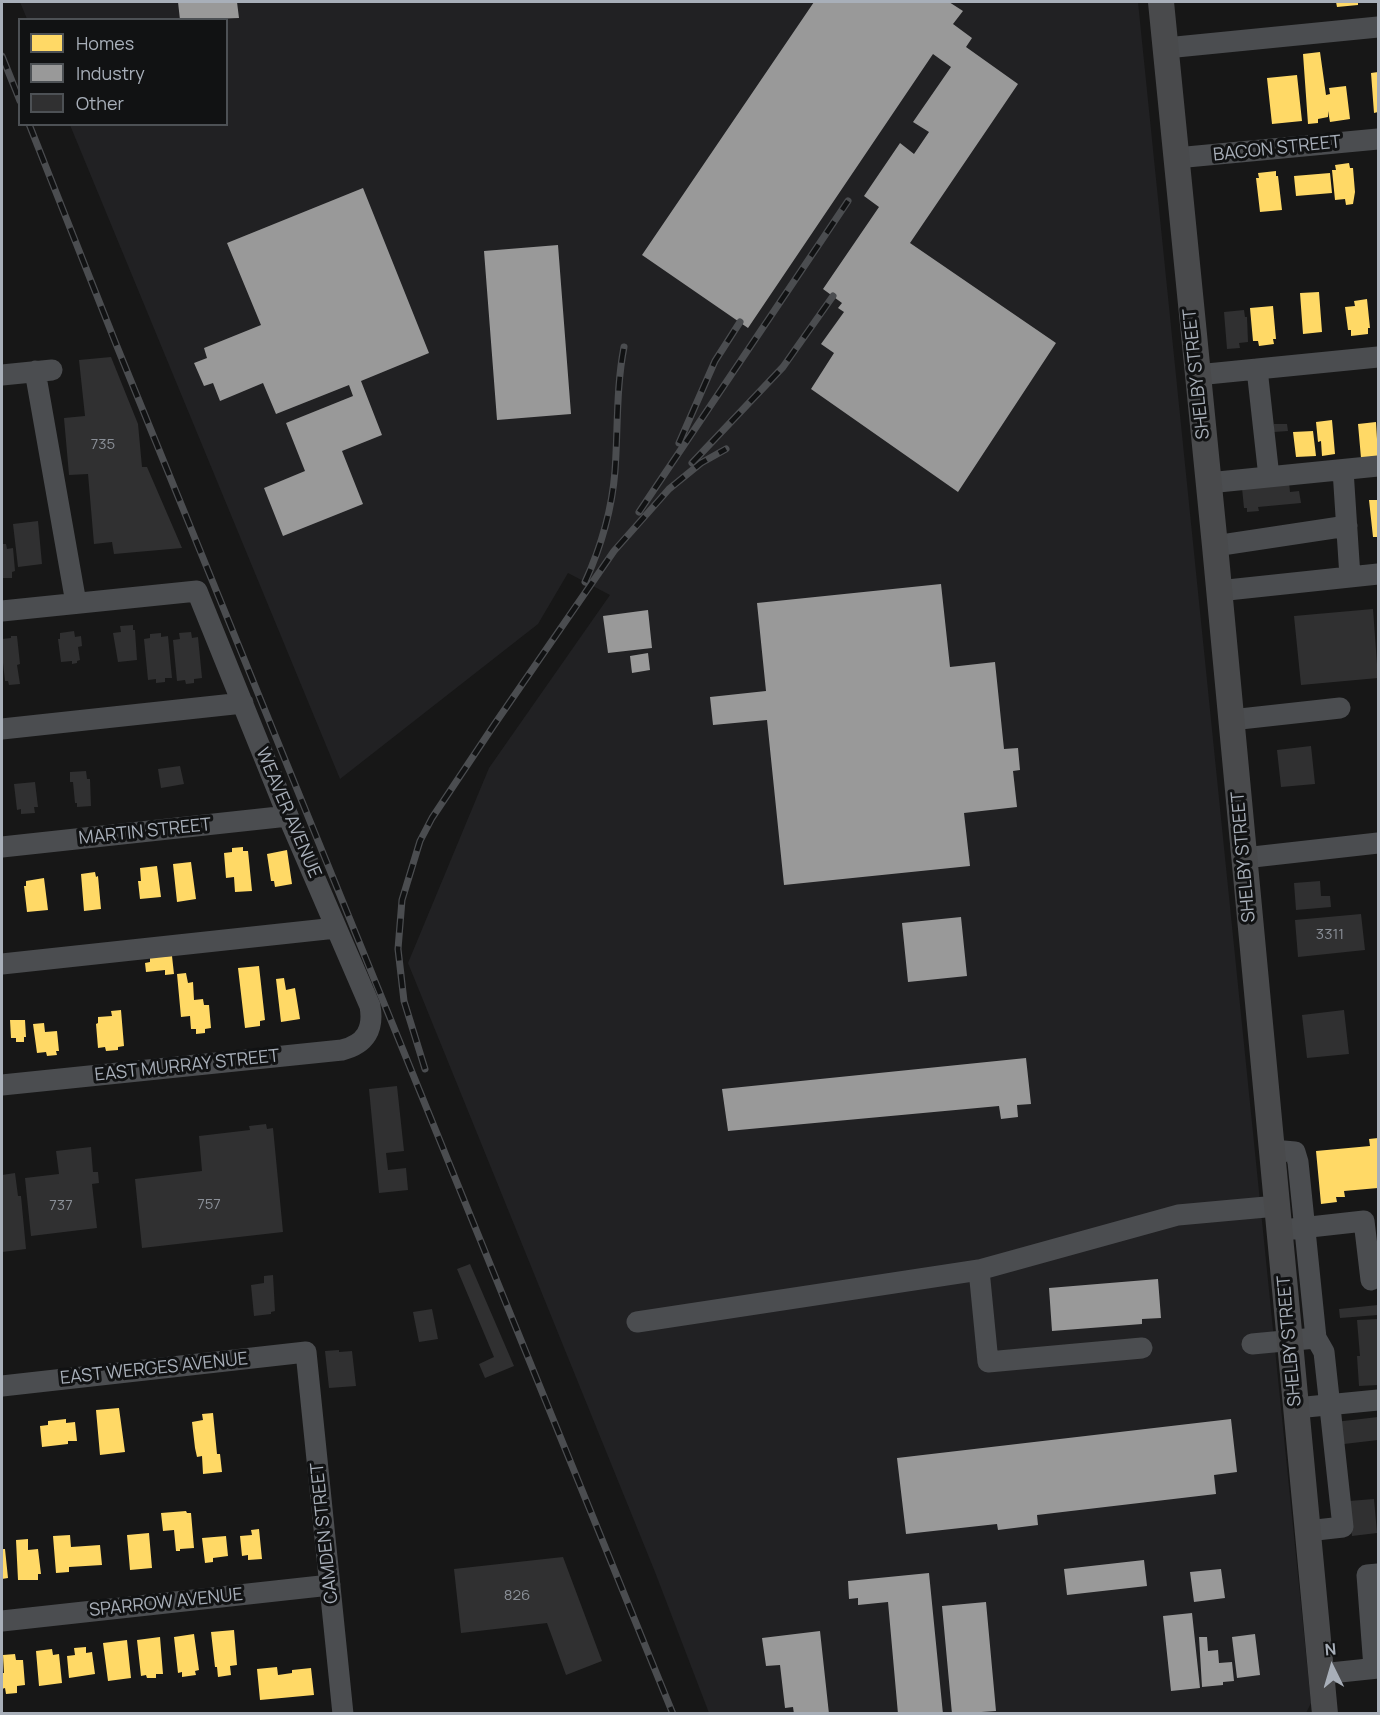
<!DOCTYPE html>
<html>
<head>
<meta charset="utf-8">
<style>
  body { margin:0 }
  #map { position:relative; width:1380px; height:1715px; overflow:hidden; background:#171717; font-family:Manrope,sans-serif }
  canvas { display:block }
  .frame { position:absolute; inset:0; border:3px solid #a8afb9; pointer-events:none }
  .legend { position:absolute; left:18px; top:18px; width:210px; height:108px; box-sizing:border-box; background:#111213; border:2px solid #4d5155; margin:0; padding:8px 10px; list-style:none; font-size:18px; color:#a8afb9 }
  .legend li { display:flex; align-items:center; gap:12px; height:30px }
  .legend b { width:30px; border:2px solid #4d5155 }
  .north { position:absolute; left:1302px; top:1637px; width:60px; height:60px; -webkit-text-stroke:4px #111213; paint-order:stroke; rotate:355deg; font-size:16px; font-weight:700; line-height:24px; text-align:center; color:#a8afb9 }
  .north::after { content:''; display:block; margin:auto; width:21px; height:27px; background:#a8afb9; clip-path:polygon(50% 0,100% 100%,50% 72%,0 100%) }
</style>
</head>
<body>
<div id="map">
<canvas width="1380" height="1715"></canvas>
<div class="frame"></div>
<ul class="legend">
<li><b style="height:16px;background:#ffd966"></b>Homes</li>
<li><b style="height:16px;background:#999"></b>Industry</li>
<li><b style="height:16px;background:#303031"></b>Other</li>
</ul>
<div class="north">N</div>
</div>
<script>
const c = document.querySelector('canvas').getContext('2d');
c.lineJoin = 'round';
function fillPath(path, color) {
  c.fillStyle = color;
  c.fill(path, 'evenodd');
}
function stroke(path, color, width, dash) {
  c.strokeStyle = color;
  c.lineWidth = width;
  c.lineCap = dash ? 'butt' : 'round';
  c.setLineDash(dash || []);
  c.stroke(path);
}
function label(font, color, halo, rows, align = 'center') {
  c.font = font + ' Manrope,sans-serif';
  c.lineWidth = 6;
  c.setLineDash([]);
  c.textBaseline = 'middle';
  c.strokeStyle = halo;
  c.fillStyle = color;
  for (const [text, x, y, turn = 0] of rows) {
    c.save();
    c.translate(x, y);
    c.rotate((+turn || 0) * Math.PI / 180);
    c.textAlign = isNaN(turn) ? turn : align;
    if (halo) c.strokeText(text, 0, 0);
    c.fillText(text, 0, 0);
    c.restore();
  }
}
fillPath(new Path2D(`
  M20,2H1138L1311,1703L1306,1713H709L655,1572L408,963L489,768L610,595L568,573L538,624L340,779L70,125L226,124V20L27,19Z`), '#212123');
fillPath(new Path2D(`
  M1336,2H1358V5L1337,7Z
  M1320,52L1326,95L1330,94L1329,88L1346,86L1350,119L1330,122L1328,111V117L1318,119V123L1308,124L1303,54Z
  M1378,72V112L1374,113L1371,73Z
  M1297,75L1302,121L1272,124L1267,78Z
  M1349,163L1350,168H1353L1355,192L1353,204L1346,205L1345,199L1335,200L1332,170H1336L1335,165Z
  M1276,171V176H1278L1282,210L1260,212L1256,178H1259L1258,173Z
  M1330,173L1332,193L1296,196L1294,176Z
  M1319,292L1322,332L1303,334L1300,293Z
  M1367,299L1370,328H1368V334L1351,336V330H1348L1345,307L1355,306L1354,301Z
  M1273,306L1276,339H1273L1274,344L1259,346L1258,341H1253L1250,308Z
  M1332,420L1335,454L1322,456L1321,441L1318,442L1316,422Z
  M1376,422L1378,456L1361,458L1358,424Z
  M1313,431L1316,456L1296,457L1293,432Z
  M1369,500H1378V537H1373Z
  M243,847V851H248L252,891L235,892L234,877L226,878L224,853L232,852V848Z
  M287,850L292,884L275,887L274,881H271L267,854Z
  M191,862L196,899L177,902L173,864Z
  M157,866L161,897L140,899L138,881H141L140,868Z
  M95,872L96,877L98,876L101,909L84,911L81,874Z
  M44,878L48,910L27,912L24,886H26V881Z
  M172,956L174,974L165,975V970L146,972L145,963L150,962V957Z
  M259,966L265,1020L260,1021V1026L245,1028L238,968Z
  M186,973L188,983L193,982L194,1000L203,999L204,1005H209L211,1028L205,1029V1033L196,1034V1029H191L190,1016L181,1017L177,974Z
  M284,978L286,990L295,988L300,1019L281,1022L276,979Z
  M121,1010L124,1046L118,1047V1050L106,1051L105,1047L98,1048L96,1024L98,1023V1017L112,1016L111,1011Z
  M10,1020H25L26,1037H24V1042H16V1038H11Z
  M44,1023L45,1032L57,1031L59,1051H56L57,1055L47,1056L46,1052L37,1053L33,1024Z
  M1378,1138V1188L1344,1191L1345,1197H1336L1337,1202L1321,1204L1316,1151L1370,1146L1369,1139Z
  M119,1408L125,1452L100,1455L96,1410Z
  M213,1413L217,1454H220L222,1472L203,1474L202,1456L197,1457L195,1448L192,1422L203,1420L202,1414Z
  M66,1419V1423L75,1422L77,1441H68V1444L42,1447L40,1426L48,1425V1421Z
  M186,1511L187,1513H191L194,1548L180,1549V1551H176L174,1530L163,1531L161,1513Z
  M259,1529L262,1559L248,1560V1555L242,1556L240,1536L252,1535L251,1530Z
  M149,1533L152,1568L130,1570L127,1535Z
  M70,1535L71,1547L100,1545L102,1565L69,1567V1572L56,1573L53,1536Z
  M226,1536L228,1556L213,1558V1562L205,1563L202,1538Z
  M28,1539V1550L38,1549L41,1574H38V1580H18L16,1540Z
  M2,1549H5L8,1578L2,1579Z
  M234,1630L237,1665L230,1666L231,1675L218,1677L217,1667H215L211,1632Z
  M194,1634L199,1670L195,1671L196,1675L182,1677V1672L178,1673L174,1637Z
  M160,1637L163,1674H156V1678H147L146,1675L141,1676L137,1640Z
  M127,1640L131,1678L108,1681L103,1643Z
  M86,1647V1653L92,1652L95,1674L69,1678L67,1656L75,1655L74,1648Z
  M52,1649L53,1655L59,1654L62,1683L39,1686L36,1651Z
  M15,1654L16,1660H23L25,1685L17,1686V1693L6,1694L5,1688L2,1689V1673H4L3,1655Z
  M277,1667L278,1675L292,1673V1670L311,1668L314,1695L260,1700L257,1669Z`), '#ffd966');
fillPath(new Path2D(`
  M178,2H237L239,18L180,20Z
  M814,2H949L963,11L953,24L972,38L966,47L1018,84L910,243L1056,343L958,492L811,389L834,353L821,344L844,312L838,308L842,303L823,289L879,207L864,196L900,143L914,154L929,132L913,122L951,67L933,54L748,328L642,255Z
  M363,188L429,353L361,381L382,435L342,451L363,504L283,536L264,488L305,471L286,423L353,396L349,385L276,414L263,383L220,401L213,383L204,386L194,363L207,358L204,348L261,325L227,243Z
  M558,245L571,414L497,420L484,251Z
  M941,584L950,667L995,662L1004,749L1018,748L1020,770L1013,771L1017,807L964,813L970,866L784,885L767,720L713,725L710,697L766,691L757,603Z
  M648,610L652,648L608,653L603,616Z
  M648,653L650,670L632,673L630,656Z
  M961,917L967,976L908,982L902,923Z
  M1026,1058L1031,1104L1017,1105L1018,1117L1001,1119L999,1106L728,1131L722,1089Z
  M1158,1279L1161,1318L1142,1319V1324L1052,1331L1049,1288Z
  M1231,1419L1237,1472L1214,1475L1216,1494L1037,1515L1038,1525L998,1530L997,1524L906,1534L897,1458Z
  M1144,1560L1147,1586L1067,1595L1064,1569Z
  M1221,1569L1225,1598L1194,1602L1190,1572Z
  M929,1573L943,1714H898L888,1602L858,1605V1598L849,1599L848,1581Z
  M986,1602L996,1711L952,1714L942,1606Z
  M1192,1613L1200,1688L1171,1691L1163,1616Z
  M820,1631L829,1714H794L793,1707L785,1708L780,1665L766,1666L762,1638Z
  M1255,1634L1260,1675L1237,1678L1232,1637Z
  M1199,1637H1207L1208,1651L1218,1650L1219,1663L1232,1662L1234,1681L1223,1682V1685L1202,1687Z`), '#999');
fillPath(new Path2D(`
  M1244,310L1245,317H1247L1248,342L1239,343L1240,348L1227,349L1224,312Z
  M111,357L138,424L142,467H147L182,548L114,554L112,542L94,544L88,474L69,475L64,418L85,416L79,360Z
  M1274,424H1287L1288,431L1274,432Z
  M1289,482L1290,492L1299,491L1301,503L1258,507L1259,511L1247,512V508H1244L1242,488Z
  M38,521L42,564L18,567L13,524Z
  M2,544H6L7,549L13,548L15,571L12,572V578H2Z
  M1373,609L1378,678L1301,685L1294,616Z
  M133,625V630H135L137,660L118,662L113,633L121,632L120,626Z
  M74,631L75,637L81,636L82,646L78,647L80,660L77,661V663L72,664V661L61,662L58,639H60V633Z
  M191,632L192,638L198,637L202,678L194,679V683L186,684L185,680L177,681L173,640L180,639L179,633Z
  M161,633V637L168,636L172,678H165V682L156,683V679L148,680L144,639L150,638V634Z
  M11,636H17L20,664L17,665L20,684L9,685L8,681H5L3,663H2V639L11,638Z
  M1311,746L1315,784L1281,787L1277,750Z
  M180,766L184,784L161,788L158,769Z
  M86,771L87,779H90L91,806L77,807V803H75L73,782H70V772Z
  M35,782L38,807H34L35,813L21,814V809L17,810L14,784Z
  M1320,881L1321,896H1330L1331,907L1296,910L1294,883Z
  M1361,914L1365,950L1298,957L1295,920Z
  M1344,1010L1349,1054L1307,1058L1302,1015Z
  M397,1086L404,1151L386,1153L388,1170L406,1168L408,1190L379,1193L369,1089Z
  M266,1124L267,1129L273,1128L283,1232L142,1248L135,1179L202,1171L199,1136L250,1130L249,1126Z
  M91,1147L93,1172H98L99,1183L92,1184L97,1228L31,1236L25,1178L59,1174L56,1151Z
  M15,1173L18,1196H21L26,1249L2,1252V1175Z
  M470,1264L514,1366L485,1378L479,1364L494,1357L457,1269Z
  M273,1275L275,1311L271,1312V1314L254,1316L251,1285L264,1283V1276Z
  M1378,1305V1315L1340,1318L1339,1309Z
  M432,1309L438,1339L419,1342L413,1312Z
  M1378,1319V1385L1359,1386L1357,1356H1360L1357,1320Z
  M339,1350V1352L352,1351L356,1386L329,1388L325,1351Z
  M1378,1417V1440L1344,1444L1335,1422Z
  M1374,1499L1377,1533L1352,1536L1349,1501Z
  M563,1557L602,1661L566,1675L547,1623L461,1633L454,1569Z`), '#303031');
stroke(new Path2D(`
  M1166,48L1378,27
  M1176,158L1378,139
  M1257,369L1269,477
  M35,371L76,603
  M2,375L52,370
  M1197,375L1378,357
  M1343,470L1350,577
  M1208,483L1378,466
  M1215,546L1347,526
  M1218,591L1378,574
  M2,611L197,591L288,816L370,1006C374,1029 366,1044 342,1050L2,1085
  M1231,720L1340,708
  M2,729L243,703
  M2,847L288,816
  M1244,858L1378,843
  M2,964L336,928
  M1292,1229L1364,1221L1371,1280
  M637,1322L979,1270
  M1252,1344L1316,1338L1298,1162L1295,1152L1272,1150
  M1142,1348L988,1362L979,1270L1178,1215L1277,1206
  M2,1386L306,1352L343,1714
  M1296,1408L1378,1400
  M1307,1531L1343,1527L1324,1352L1316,1338
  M2,1621L330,1585
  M1374,1668L1367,1575L1378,1574
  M1321,1674L1378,1668`), '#4b4d50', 21);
stroke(new Path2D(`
  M1161,2L1215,546L1325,1714`), '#494a4c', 26);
const rail = new Path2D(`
  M2,56L20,101
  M29,124L116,344L673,1714
  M679,443L715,361L740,322
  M692,463L783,367L833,296
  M639,512L848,201
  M585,582C601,547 612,509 615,471C618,430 616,388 624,347
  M425,1069L404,1001L398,949L402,900L420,841L432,818L494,725L614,551L669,489L701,463L726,449`);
stroke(rail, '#4b4d50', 7);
stroke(rail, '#111213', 4.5, [14]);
label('15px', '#8a8f97', null, [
  ["735",103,445],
  ["3311",1330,935],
  ["757",209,1205],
  ["737",61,1206],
  ["826",517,1596]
]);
label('18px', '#a8afb9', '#111213', [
  ["BACON STREET",1277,149,-6],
  ["SHELBY STREET",1197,374,-96],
  ["WEAVER AVENUE",288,813,67],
  ["MARTIN STREET",145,832,-6],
  ["SHELBY STREET",1244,857,-95],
  ["EAST MURRAY STREET",187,1066,-6],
  ["SHELBY STREET",1290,1341,-95],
  ["EAST WERGES AVENUE",154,1369,-6],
  ["CAMDEN STREET",325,1533,-96],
  ["SPARROW AVENUE",166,1603,-6]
]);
</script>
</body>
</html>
